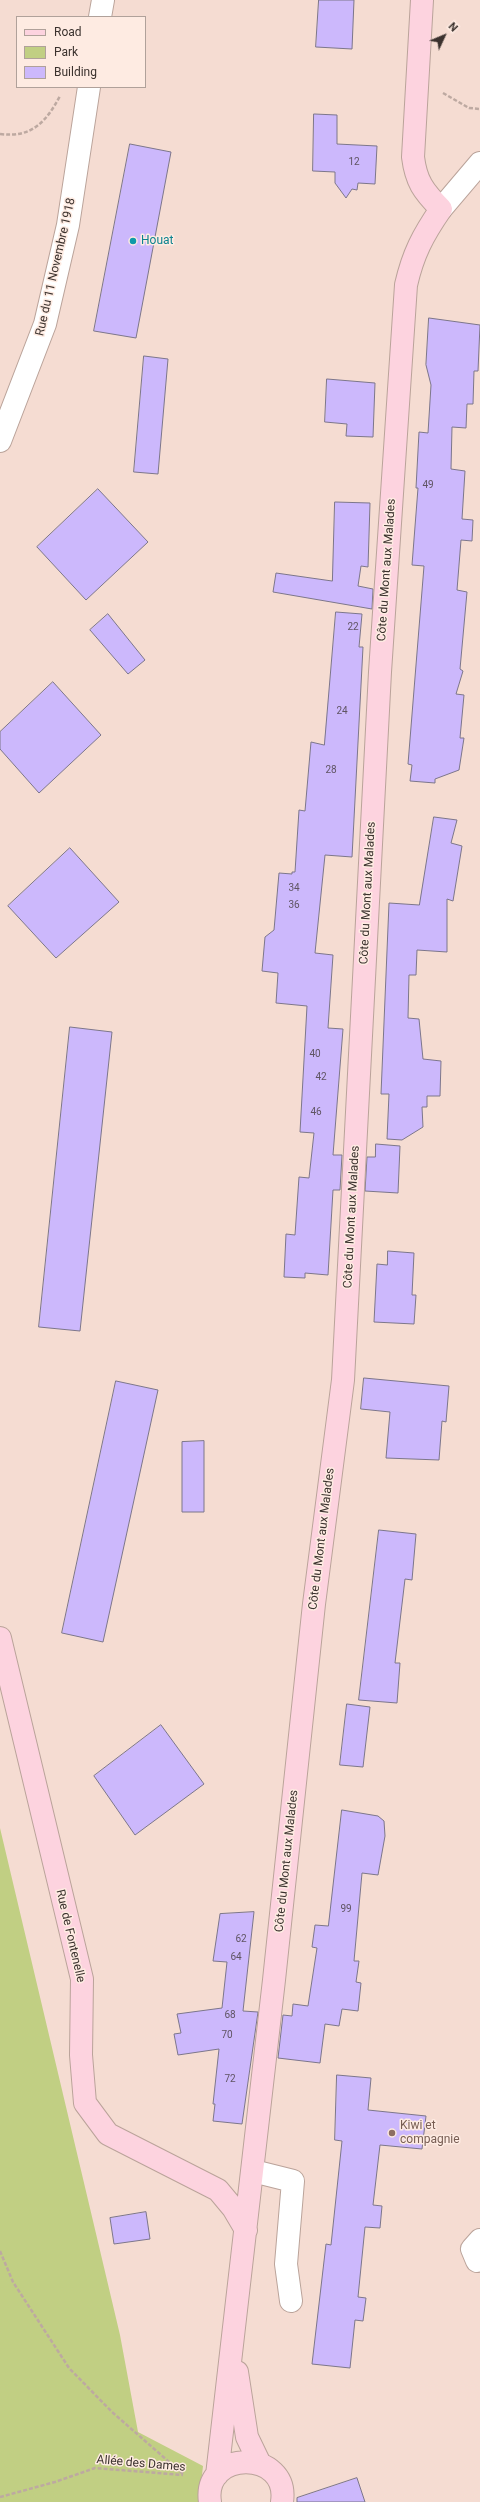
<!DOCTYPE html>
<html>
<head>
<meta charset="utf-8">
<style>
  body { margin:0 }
  #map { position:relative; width:480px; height:2502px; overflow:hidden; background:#f5dcd2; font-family:Roboto,sans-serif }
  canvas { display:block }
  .legend { position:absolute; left:16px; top:16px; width:130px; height:72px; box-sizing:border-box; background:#feebe2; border:1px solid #b0a19a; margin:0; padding:5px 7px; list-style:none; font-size:12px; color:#3b322e }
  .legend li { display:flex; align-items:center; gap:8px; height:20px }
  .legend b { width:20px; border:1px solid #b0a19a }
  .north { position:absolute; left:424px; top:16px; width:40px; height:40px; -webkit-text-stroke:3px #feebe2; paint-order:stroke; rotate:46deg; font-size:11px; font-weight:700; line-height:16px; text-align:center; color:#3b322e }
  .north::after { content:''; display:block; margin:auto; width:14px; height:18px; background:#3b322e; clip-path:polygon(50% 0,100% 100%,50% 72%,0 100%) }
</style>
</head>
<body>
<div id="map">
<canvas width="480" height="2502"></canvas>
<ul class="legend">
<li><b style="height:5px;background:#fdd3df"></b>Road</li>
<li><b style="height:11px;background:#c1cf83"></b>Park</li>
<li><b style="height:11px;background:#ccb8fc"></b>Building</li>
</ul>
<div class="north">N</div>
</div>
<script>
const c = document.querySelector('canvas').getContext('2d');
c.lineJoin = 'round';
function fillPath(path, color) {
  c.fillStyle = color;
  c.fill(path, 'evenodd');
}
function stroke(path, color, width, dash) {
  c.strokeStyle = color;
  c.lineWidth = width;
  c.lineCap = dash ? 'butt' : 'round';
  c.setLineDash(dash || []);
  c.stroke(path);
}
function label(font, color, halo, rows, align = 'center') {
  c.font = font + ' Roboto,sans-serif';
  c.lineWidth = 3;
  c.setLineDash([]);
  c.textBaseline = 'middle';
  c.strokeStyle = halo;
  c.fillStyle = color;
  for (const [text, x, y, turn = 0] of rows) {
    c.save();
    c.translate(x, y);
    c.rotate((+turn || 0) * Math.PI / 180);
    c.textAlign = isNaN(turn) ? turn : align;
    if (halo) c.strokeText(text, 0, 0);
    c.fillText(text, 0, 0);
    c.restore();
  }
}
fillPath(new Path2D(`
  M0,1828L120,2335L138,2432L203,2466L199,2502H0Z`), '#c1cf83');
const building = new Path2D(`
  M319,0H354L352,49L316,47Z
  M314,114L337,115V144L377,146L375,184L358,183L357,190L352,189L346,198L335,183V172L313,171Z
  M130,144L171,152L136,338L94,331Z
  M429,318L480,325L478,371H474L473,404H467L466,428L452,427L451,469L465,471L462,519L473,520L472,541L461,540L457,590L467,592L460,669L463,671L456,694L464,695L460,738H464L459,770L435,779V783L410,781L412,765L408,764L424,566L412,565L418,488H416L419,432L428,433L431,385L426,365Z
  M144,356L168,359L158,474L134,472Z
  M327,379L375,383L373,437L346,436L347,424L325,422Z
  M98,489L148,542L86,600L37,547Z
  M335,502L370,503L368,567L361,566L358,586L373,589L372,609L273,592L276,573L332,581Z
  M336,612L362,614L359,647H363L352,857L325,855L315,953L333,955L328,1028L343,1029L333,1155H342L340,1190H333L328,1275L305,1273V1278L284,1277L286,1234L295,1235L299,1177L309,1178L314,1133L300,1132L307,1006L276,1003L278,973L262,971L265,937L274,930L279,873L292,874V872H295L299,810L305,811L311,742L324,745Z
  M108,614L145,660L128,674L90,630Z
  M53,682L101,735L39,793L0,749V732Z
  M434,817L457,820L451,843L462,846L453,901L447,899V952L417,950L416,975H409L408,1018L419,1019L423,1059L441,1061L440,1096H427V1107H422L423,1127L402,1140L387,1139L389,1094H381L389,903L419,905Z
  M70,848L119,902L56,958L8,906Z
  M70,1027L112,1032L80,1331L39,1327Z
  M376,1144L400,1146L398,1193L365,1191L367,1157H375Z
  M388,1251L414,1253L412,1295H416L414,1324L374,1322L377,1264L387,1265Z
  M364,1378L449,1386L446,1422L442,1421L439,1460L386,1458L390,1412L361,1409Z
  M116,1381L158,1390L103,1642L62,1633Z
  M204,1441V1512H182V1442Z
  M379,1530L416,1534L412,1580L405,1579L395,1663H400L397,1703L359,1700Z
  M347,1704L370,1707L363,1767L340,1765Z
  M161,1725L204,1784L135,1835L94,1776Z
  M342,1810L378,1816L384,1821L385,1836L378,1875L362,1873L354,1961H359L356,1982L361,1983L358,2011L342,2009L339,2026L325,2024L320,2063L278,2058L283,2015L292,2016L293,2004L308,2006L317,1948L312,1947L315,1925L328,1926Z
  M254,1912L243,2011L258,2012L242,2124L213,2121L215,2104H213L219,2049L178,2055L174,2034L181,2033L177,2014L222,2008L227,1962L213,1961L220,1914Z
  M337,2075L371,2078L368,2110L426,2116L422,2149L380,2145L373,2205L382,2206L380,2228L365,2227L358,2297L366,2298L363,2321L355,2320L350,2368L312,2364L326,2244L331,2245L342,2141L335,2140Z
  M146,2212L150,2239L114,2244L110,2218Z
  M357,2478L365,2502H297V2498Z`);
fillPath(building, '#ccb8fc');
stroke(building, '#7c768a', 1);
const street = new Path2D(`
  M100,17L103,0
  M441,209L480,163
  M0,441L45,324L68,225L89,87
  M253,2171L293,2181L286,2264L291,2301
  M477,2261L472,2249L480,2240`);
const secondary = new Path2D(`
  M0,1638L82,1979L81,2055L85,2103L108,2134L218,2190L233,2208L246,2230
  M237,2372L247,2437L260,2464
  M217,2475L274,1980L314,1604L343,1380L380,672L406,285C413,254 423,235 441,209C423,191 416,181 413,157L422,0
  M210,2502C202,2449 290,2449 282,2502`);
stroke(street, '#baa39a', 24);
stroke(secondary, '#baa39a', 24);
stroke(new Path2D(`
  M443,93L469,108L480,109
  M0,134C32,138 46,122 60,96
  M0,2251L13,2282L69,2368L112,2412L184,2475
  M0,2497L55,2482L95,2468L183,2475`), '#bda9a1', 2.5, [4, 2]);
stroke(street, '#fff', 22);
stroke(secondary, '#fdd3df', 22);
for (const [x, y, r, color] of [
  [133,241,4,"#0f9aa8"],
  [392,2133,4,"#8d6e63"]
]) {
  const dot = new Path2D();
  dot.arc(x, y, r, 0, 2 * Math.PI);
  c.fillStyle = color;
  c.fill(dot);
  stroke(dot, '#feebe2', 1.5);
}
label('10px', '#5f5462', null, [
  ["12",354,162],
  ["49",428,485],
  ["22",353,627],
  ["24",342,711],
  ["28",331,770],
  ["34",294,888],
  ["36",294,905],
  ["40",315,1054],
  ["42",321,1077],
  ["46",316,1112],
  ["99",346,1909],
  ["62",241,1939],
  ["64",236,1957],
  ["68",230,2015],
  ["70",227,2035],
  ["72",230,2079]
]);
label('12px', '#0d838f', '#feebe2', [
  ["Houat",141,241]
], 'left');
label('12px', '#3b322e', '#feebe2', [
  ["Rue du 11 Novembre 1918",56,267,-77],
  ["Côte du Mont aux Malades",387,570,-86],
  ["Côte du Mont aux Malades",368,893,-87],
  ["Côte du Mont aux Malades",352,1217,-87],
  ["Côte du Mont aux Malades",322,1539,-83],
  ["Côte du Mont aux Malades",287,1861,-84],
  ["Rue de Fontenelle",70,1936,77],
  ["Allée des Dames",141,2464,5]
]);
label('12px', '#785e54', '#feebe2', [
  ["Kiwi et",400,2126],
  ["compagnie",400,2140]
], 'left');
</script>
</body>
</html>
